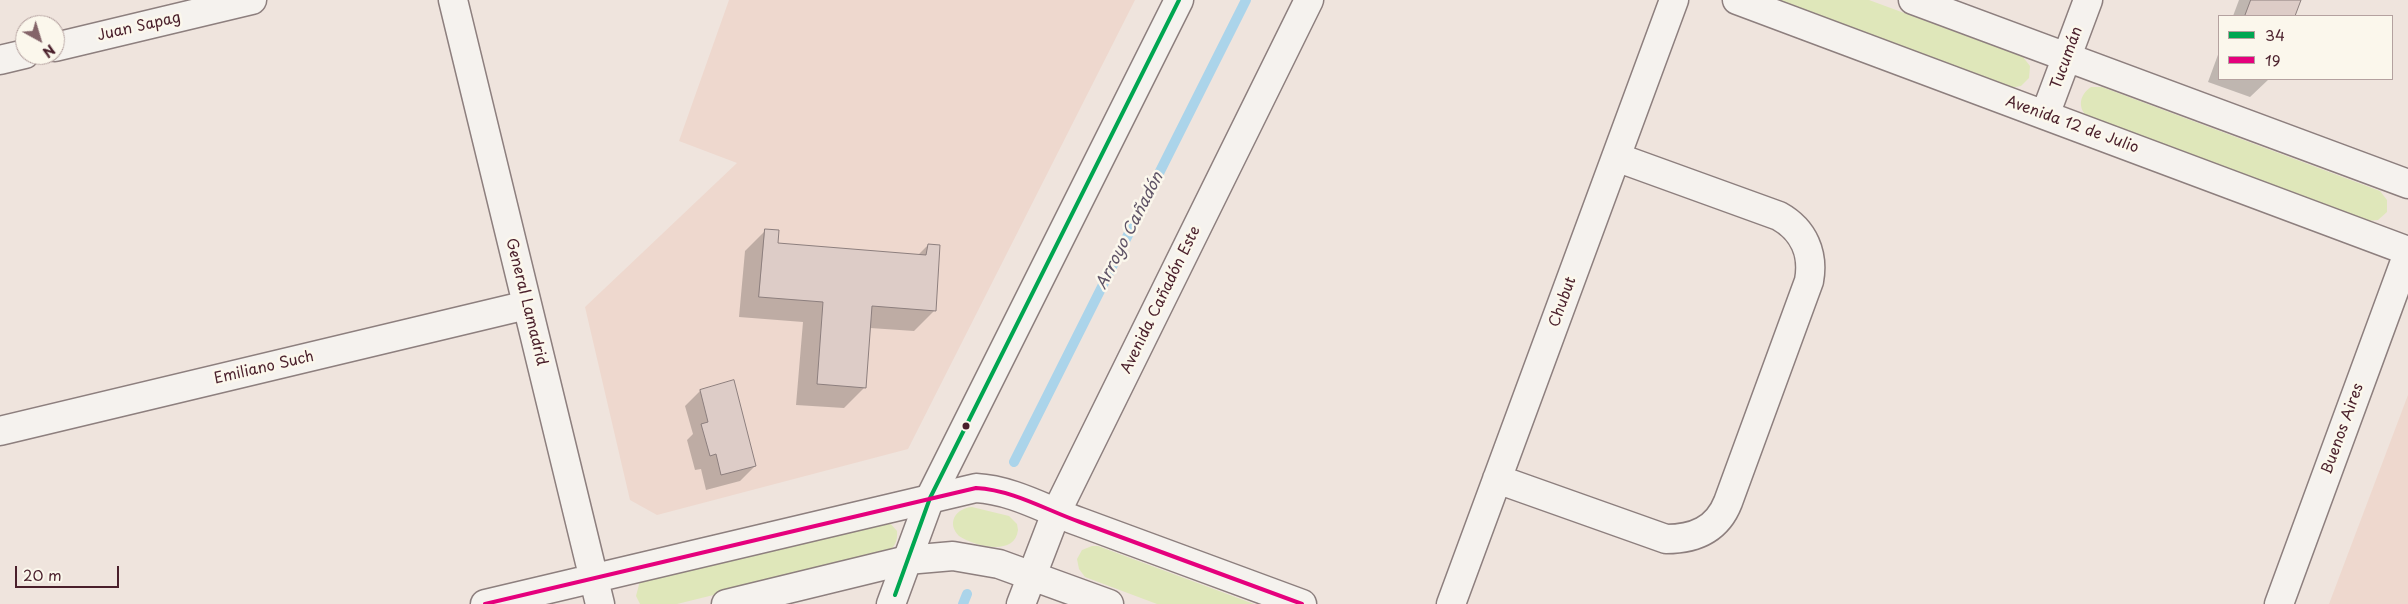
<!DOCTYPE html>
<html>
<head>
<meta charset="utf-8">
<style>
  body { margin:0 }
  #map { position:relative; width:2408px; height:604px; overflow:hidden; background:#efe4dd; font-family:"Playpen Sans",sans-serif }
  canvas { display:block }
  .legend { position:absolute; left:2218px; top:15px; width:175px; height:65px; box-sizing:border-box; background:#fbf7ec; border:1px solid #b4a19f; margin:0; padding:6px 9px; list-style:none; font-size:15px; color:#4a1f2b }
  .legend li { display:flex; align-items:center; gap:10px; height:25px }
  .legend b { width:25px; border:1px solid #b4a19f }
  .north { position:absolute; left:15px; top:15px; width:50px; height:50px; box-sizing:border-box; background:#fbf7ec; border:1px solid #b4a19f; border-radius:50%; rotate:141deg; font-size:14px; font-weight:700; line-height:20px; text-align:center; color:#4a1f2b }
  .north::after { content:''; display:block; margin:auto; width:18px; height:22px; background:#846469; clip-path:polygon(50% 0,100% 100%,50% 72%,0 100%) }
  .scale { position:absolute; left:15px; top:566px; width:104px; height:22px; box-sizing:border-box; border:2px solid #4a1f2b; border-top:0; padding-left:6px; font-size:15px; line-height:18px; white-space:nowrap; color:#4a1f2b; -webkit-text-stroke:4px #fbf7ec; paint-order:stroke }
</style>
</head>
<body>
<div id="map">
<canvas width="2408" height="604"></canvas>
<ul class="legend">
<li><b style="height:6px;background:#00a651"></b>34</li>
<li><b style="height:6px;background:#e5007d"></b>19</li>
</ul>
<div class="north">N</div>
<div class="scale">20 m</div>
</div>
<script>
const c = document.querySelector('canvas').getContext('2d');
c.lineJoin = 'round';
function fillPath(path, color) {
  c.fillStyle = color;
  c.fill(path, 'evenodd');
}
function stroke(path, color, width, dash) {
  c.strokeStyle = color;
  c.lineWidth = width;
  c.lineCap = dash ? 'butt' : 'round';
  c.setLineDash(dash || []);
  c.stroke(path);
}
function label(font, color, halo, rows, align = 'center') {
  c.font = font + ' "Playpen Sans",sans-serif';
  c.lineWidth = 5;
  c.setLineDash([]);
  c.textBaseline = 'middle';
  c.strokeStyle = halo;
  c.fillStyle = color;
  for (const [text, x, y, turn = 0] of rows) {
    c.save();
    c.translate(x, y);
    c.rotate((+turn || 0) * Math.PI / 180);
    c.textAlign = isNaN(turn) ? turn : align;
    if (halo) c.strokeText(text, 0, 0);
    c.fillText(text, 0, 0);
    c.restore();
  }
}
fillPath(new Path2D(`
  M729,0H1135L908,449L657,515L630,500L585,307L737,163L679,141Z
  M2408,395V604H2329Z`), '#eed8ce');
fillPath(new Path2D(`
  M1772,0H1869L2023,57L2030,66L2029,78L2021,86L2010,88Z
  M2091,87H2102L2380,191L2387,200V212L2378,220L2368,221L2089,118C2077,109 2079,95 2091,87Z
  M972,507L1009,516L1017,524L1018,530C1015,557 974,546 959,536C946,523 956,508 972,507Z
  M889,522L897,531C898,542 894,549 884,553L677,604H640L636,596L640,581Z
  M1092,546H1098L1254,604H1157L1085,577L1079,569L1077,559L1082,550Z`), '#dfe7ba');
fillPath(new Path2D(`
  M2239,0H2300L2294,16H2233Z
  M2219,52V79H2269L2250,97L2208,82Z
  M766,230L776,244L918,255L928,245L934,311L914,331L870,328L865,387L844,408L796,405L803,322L739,317L745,251Z
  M700,391L755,466L740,481L706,490L701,469L695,470L687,440L693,434L685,406Z`), '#0003');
stroke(new Path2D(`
  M1014,462L1246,0
  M963,604L967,594`), '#abd4ea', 10);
const building = new Path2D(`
  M2251,0H2301L2295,16H2245Z
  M765,229L779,230L778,243L926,255L928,244L940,245L936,311L872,306L866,388L817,384L823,302L759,297Z
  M734,380L756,466L721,475L716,454L710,456L701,424L708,422L700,390Z`);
fillPath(building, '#ddccc7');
stroke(building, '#8d7f7e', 1);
const minor = new Path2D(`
  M453,0L600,604
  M1737,0L2408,251
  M1913,0L2408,184
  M55,47L252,0
  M0,60L25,54
  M2045,115L2088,0
  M0,431L527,305
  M1497,479L1666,539C1694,539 1717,530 1728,502L1809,281C1814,254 1804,230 1779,216L1616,157
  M485,604L976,488C1013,490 1046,510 1080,522C1154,549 1228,577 1302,604
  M726,604L907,560L953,556L999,564L1109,604
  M1451,604L1674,0
  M2279,604L2408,253`);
const major = new Path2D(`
  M891,604L930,498L1179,0
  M1021,604L1056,513L1309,0`);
stroke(minor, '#8d7f7e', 31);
stroke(major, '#8d7f7e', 31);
stroke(minor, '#f5f2ee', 28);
stroke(major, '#f5f2ee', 28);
stroke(new Path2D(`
  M895,595L930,498L1179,0`), '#00a651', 4);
stroke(new Path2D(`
  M485,604L976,488C1013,490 1046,510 1080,522C1154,549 1228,577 1302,604`), '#e5007d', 4);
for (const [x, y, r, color] of [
  [966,426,4.5,"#4a1f2b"]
]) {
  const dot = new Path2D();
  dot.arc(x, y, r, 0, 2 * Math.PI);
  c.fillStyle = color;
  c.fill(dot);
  stroke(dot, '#fbf7ec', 2);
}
label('15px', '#4a1f2b', '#fbf7ec', [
  ["Juan Sapag",139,27,-13],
  ["Tucumán",2067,58,-70],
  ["Avenida 12 de Julio",2072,125,20],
  ["Avenida Cañadón Este",1161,300,-64],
  ["General Lamadrid",526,302,76],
  ["Chubut",1563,302,-70],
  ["Emiliano Such",264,368,-13],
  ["Buenos Aires",2343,429,-70]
]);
label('italic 16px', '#5e5366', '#fbf7ec', [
  ["Arroyo Cañadón",1130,231,-63]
]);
</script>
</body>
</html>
